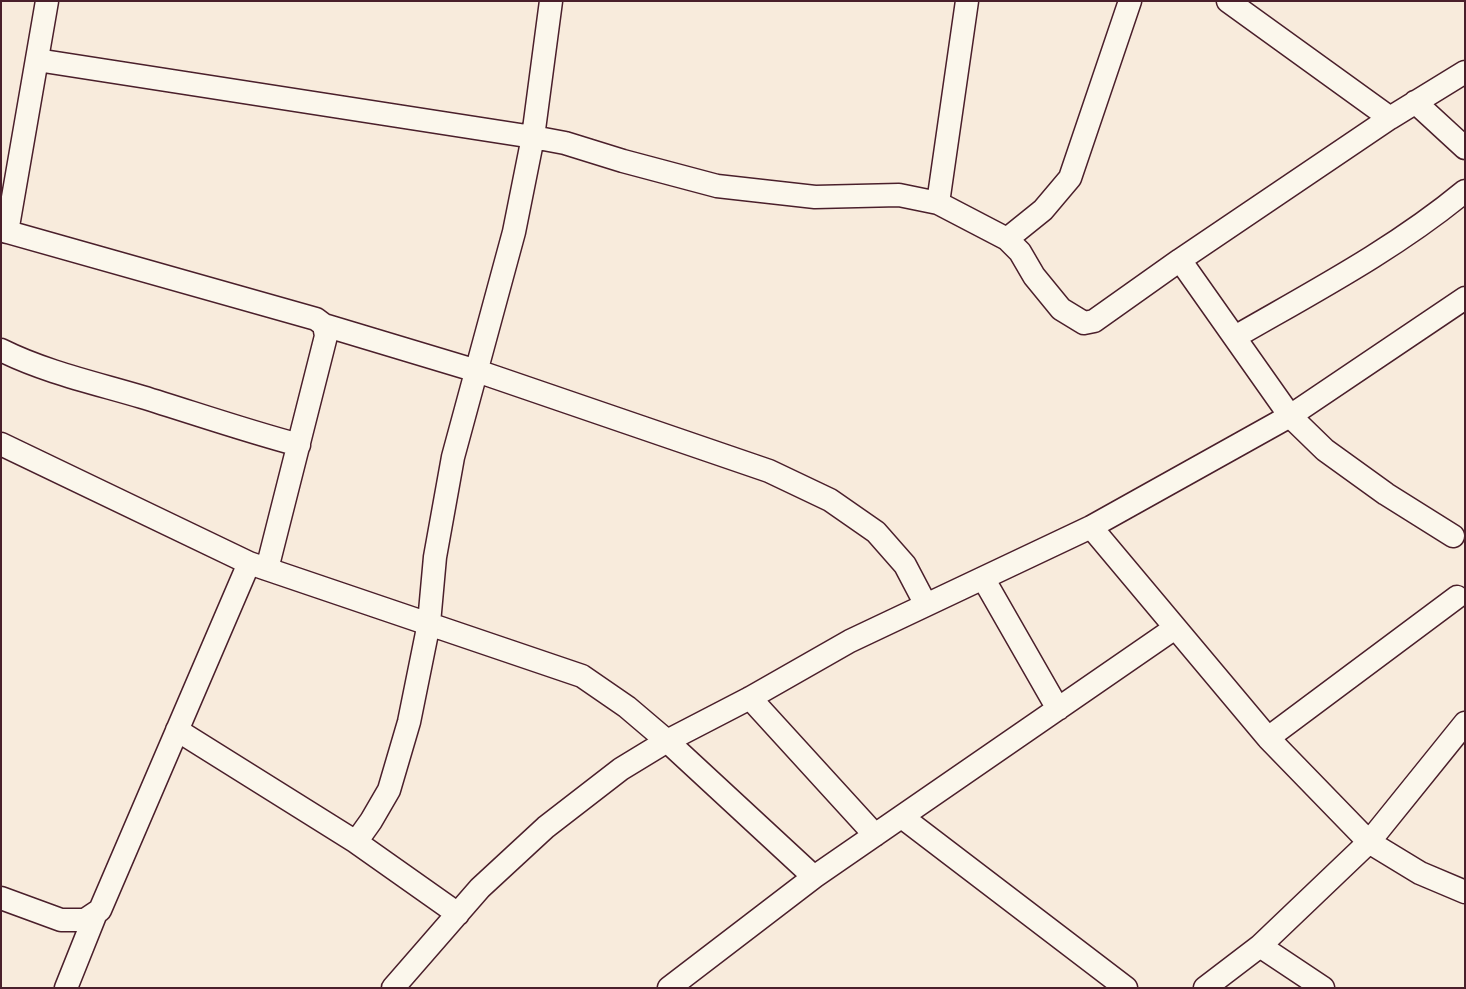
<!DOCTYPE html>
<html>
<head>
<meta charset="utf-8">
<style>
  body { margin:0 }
  #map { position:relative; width:1466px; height:989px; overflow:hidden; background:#f8ebdc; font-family:"Comic Neue",sans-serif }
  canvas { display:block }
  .frame { position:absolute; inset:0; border:2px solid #4a1f2b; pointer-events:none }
</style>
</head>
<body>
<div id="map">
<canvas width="1466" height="989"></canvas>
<div class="frame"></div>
</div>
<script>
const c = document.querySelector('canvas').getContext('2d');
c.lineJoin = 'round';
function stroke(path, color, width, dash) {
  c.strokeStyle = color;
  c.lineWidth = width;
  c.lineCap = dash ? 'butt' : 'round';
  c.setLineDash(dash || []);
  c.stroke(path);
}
const minor = new Path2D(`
  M1228,1L1390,118
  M37,60L533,137L565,143L623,161L717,186L815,197L899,195L938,203L1007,239L1020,252L1034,276L1061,309L1084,323L1094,321L1180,260L1390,118L1465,72
  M1415,102L1465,148
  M938,203L967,1
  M1,230L316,319L324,325L477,371L769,471L830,500L876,532L905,565L926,605
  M7,232L47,1
  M1007,239L1043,210L1070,178L1130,1
  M1180,260L1290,416L1325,450L1386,494L1453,536
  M1235,337C1313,292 1395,249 1465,191
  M1,350C45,372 95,383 142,397C194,413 246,431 299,445
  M1,444L249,563L582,676L627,707L667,741L814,877
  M1091,527L1268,738L1369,842L1420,873L1465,892
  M267,569L326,336L324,325
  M983,578L1058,709
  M750,698L875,835
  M177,730L356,842L458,914
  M1268,738L1457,597
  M902,817L1126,988
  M356,842L371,821L389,790L409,722L429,623L435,557L453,457L514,232L533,137L551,1
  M1,898L61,920H85L100,910L249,563
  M1260,946L1323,988
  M66,988L96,913
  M393,988L480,888L546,827L621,769L667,741L750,698L850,641L1091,527L1290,416L1465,298
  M669,988L814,877L1175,628
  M1205,988L1260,946L1369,842L1465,723`);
stroke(minor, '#4a1f2b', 25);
stroke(minor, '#fbf7ec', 22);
</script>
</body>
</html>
